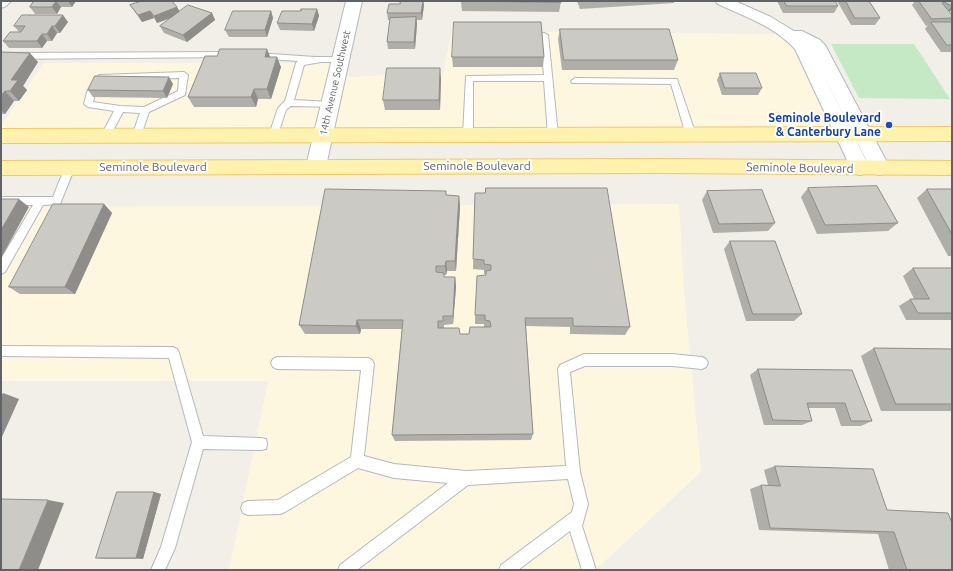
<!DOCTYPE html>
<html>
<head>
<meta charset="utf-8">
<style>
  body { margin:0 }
  #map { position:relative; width:953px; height:571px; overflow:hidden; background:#f1efe8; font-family:Ubuntu,sans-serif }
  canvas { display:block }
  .frame { position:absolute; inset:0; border:2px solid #5f6368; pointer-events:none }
</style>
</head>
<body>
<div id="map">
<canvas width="953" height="571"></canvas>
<div class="frame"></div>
</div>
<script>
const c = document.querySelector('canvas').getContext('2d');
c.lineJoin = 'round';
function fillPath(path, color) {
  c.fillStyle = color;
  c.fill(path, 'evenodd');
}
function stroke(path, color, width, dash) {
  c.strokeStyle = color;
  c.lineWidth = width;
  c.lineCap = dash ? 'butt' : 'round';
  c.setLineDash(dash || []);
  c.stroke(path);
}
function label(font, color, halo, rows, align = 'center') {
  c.font = font + ' Ubuntu,sans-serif';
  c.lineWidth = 4;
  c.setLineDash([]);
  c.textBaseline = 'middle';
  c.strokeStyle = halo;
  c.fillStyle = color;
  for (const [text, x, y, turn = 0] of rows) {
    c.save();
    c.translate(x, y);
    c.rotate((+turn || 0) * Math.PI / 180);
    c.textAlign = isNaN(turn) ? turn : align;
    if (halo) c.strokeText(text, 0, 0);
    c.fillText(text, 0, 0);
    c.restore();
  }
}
fillPath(new Path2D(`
  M452,31L779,34L793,48L830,126L335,128L347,74L348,77L443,73Z
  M44,63H331L315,128L1,129V125Z
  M679,204L684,290L701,472L595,570H229L268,381H1V207Z`), '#fef7e0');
fillPath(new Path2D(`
  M831,44H914L950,99L859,98Z`), '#c5e8c5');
const lane = new Path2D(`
  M541,33H544L548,35L558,135L556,137L553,138L548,135L544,81H473V135L468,138L465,137L463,135L466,76L544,75L540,35Z
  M232,52L235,53V57L1,59V53Z
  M256,53L315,57H344L345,59L344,61L341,62H321L304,65L294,100L331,102L334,103L335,105L334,107L291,106L286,110L277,137H271L269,135L278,108L285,101L296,63L298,61L253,58L252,56Z
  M184,72L188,75L185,95L149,112L140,138H134L132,136L140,113L123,112L109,138L106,139L101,136L114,111L88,107L84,104L87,92L99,75ZM179,78L178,91L144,107L120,106L93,102L95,93L104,80Z
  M575,78L677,79L696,135L691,138L686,135L671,84L572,83L571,81Z
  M70,163L75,167L60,204L43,205L5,272L1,274V259L33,205H1V197H53L65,167Z
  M1,346L173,347L177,349L179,353L203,436L261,438L266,439L267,444L266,449L261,450L203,449L175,548L165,570H151L161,547L192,442L169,358L1,356Z
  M584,354H672L702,357L706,359L708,363L706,367L702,369L672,366H585L570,372L580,472L588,504L582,526L596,570H582L570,531L518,570H499L501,565L572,512L574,504L568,479L468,485L357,570H338L340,565L448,483L394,478L358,468L285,512L280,514L248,515L243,513L241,508L243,503L248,501L278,500L351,457L361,370L277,369L273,367L271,363L273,359L277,357L368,358L372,360L374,364L364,456L394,464L466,471L566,466L558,369L560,365Z`);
const street = new Path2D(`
  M1,1H11L6,6L1,8Z
  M346,1H362L326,166L323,171L316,173L309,171L306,166Z
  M715,1H735L771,17L794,31H802L820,40L825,45L890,168L887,173L880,175L873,173L821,70L870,168L867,173L860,175L853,173L795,49C774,26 745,17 718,4Z`);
const primary = new Path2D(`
  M952,127V141L1,143V129Z
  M658,159L952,161V175L658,173L1,175V161Z`);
stroke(lane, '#b5b8bc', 2);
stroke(street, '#b5b8bc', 2);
stroke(primary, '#f2c960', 2);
fillPath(lane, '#fff');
fillPath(street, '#fff');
fillPath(primary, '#fff2af');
fillPath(new Path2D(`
  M34,1H76L72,7H61L57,14H35L30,7Z
  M400,1H423L424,5L422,20H417V24L415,49H388L387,42L390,20H388L387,13L400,4Z
  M461,1L561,2L559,12L462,11Z
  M577,1H674V3L580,9Z
  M777,1H835L838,6L834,13H783Z
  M837,1H869L880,18L875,25H851Z
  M915,1H952V10L949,12L952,15V21L951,22H952V52H941L925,29L928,25L926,26L912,5Z
  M130,5L177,7L179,11L212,13L215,20L187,42L164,33L160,26L171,18L157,23L154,18L142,22Z
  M317,9L319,16L314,31L280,30L277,23L301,11Z
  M271,11L273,18L267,37H229L225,30Z
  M68,22L60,33H57L52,41H47L42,48H9L3,41L19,32L14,26Z
  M560,29L678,60L674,70H562L558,39Z
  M1,52L38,62L23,86L27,90L19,101H14L5,114H1Z
  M270,57L281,67L271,99H258L256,107H194L188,97Z
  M452,57H544L543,67H453Z
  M720,73L762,88L758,95H722L717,80Z
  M441,78L440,110H385L383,100Z
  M173,84L167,98L93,97L88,90Z
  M808,188L898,223L888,231L817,234L801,197Z
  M927,189H952V256H948L917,198Z
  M707,191L775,223L768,231L713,233L702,200Z
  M475,193L630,327L625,335L570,334V327L526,326L533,434L531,440L395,441L392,435L402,329H361L360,334H305L299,325L447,195L459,196L460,207L456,271H447L446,275H444V277H455L456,287L453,324L444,325V328L460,334H469L484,327V324H475V315L486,274H484V270L473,269Z
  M104,204L112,213L75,294H20L9,287Z
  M730,241L802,314L794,321H746L724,249Z
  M913,268H952V320H906L899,306L910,299H914L903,276Z
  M874,348L952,349V411H881L861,356Z
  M758,369L852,370L872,421L861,426H841L835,408H808L812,421L802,425H764L750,375Z
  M775,466L887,510L952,570H889L878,534L759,530L750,489L761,485H768L764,470Z
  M154,492L161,494L143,559H105L96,558Z`), '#afaea9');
fillPath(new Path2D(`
  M56,1L61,7L57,14L52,7Z
  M68,1H76L72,7Z
  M423,1L424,5L422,20L421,13Z
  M952,6V10L946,13Z
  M177,7L181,14L157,23L154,16Z
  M317,9L319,16L314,31L312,24Z
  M150,11L154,18L142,22L138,15Z
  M271,11L273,18L267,37L265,30Z
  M212,13L215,20L187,42L183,35Z
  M63,15L68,22L60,33L55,26Z
  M416,17L417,24L415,49L414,42Z
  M52,26L57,33L52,41L47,34Z
  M42,34L47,41L42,48L37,41Z
  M267,49L271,59L265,57Z
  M30,53L38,62L23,86L27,90L19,101L10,91L11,80Z
  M277,57L281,67L271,99L267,89Z
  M440,68L441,78L440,110L439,100Z
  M169,77L173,84L167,98L163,91Z
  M254,89L258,99L256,107L251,97Z
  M5,91L14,101L5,114L1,110V96Z
  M459,196L460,207L456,271L455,261Z
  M19,199L29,207L1,258V230Z
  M104,204L112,213L75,294L65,287Z
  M446,261L447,271L446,275L445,266Z
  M455,277L456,287L453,324V316Z
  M357,320L361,329L360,334L356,326Z
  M3,393L19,399L1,439V396Z
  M154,492L161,494L143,559L136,558Z
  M48,500L64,503L38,570H19Z`), '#8f8d8a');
const building = new Path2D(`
  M34,1H56L52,7H30Z
  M142,1H172L177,7L154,16L150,11L138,15L130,5Z
  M400,1H423L421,13H387L389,4H400Z
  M461,1H561V2Z
  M784,1H835L838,6H787Z
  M846,1H869L880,18H855Z
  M919,1H952V6L944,2L942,3L952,15V18L932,19Z
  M188,5L212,13L183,35L160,26Z
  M301,9H317L312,24L277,23L282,11H301Z
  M233,11H271L265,30H225Z
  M22,15H63L55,26H52L47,34H42L37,41H3L10,32H21L25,26H14Z
  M416,17L414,42H387L390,18Z
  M454,22H541L544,57H452Z
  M931,22H952V45H947Z
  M560,29H669L678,60H564Z
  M220,49H267L265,57H277L267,89H254L251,97H188L205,56H217Z
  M1,52L30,53L11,80H18L10,91H5L1,96Z
  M387,68H440L439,100H383Z
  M720,73H756L762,88H725Z
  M95,76L169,77L163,91L88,90Z
  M877,186L898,223L825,225L808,188Z
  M486,188H607L630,327L573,326V318H525L533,434L392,435L403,320H357L356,326L299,325L325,189L446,191V195L459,196L455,261H446L445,266H436V272L444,273V277H455L453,316H443V321H438V328H459L460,334H469L470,327H491L490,321L485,320V315H475L477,276L486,275V271L491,270V265L484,264V260L473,259L475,193H485Z
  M927,189H952V234Z
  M762,190L775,223L719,224L707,191Z
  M1,199H19L1,230Z
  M53,204H104L65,287H9Z
  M730,241H775L802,314H753Z
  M913,268H952V313H918L910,299H929Z
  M874,348L952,349V404H896Z
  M758,369L852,370L872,421H851L845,403H807L812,421L773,420Z
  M775,466L873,469L887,510L948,513L952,523V570H907L894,532L770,528L761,485L780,486Z
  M117,492H154L136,558H96Z
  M1,499L48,500L19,570H1Z`);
fillPath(building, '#cccac5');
stroke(building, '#8f8d8a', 1);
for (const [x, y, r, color] of [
  [889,125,4,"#1a4fb4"]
]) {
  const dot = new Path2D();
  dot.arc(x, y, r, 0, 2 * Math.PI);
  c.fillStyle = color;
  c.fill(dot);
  stroke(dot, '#fff', 1.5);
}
label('10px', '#5f6368', '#fff', [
  ["14th Avenue Southwest",335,83,-77]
]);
label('bold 12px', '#164399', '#fff', [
  ["Seminole Boulevard",881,118],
  ["& Canterbury Lane",881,132]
], 'right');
label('12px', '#5f6368', '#fff', [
  ["Seminole Boulevard",477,166],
  ["Seminole Boulevard",153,167],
  ["Seminole Boulevard",800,168,1]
]);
</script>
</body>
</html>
